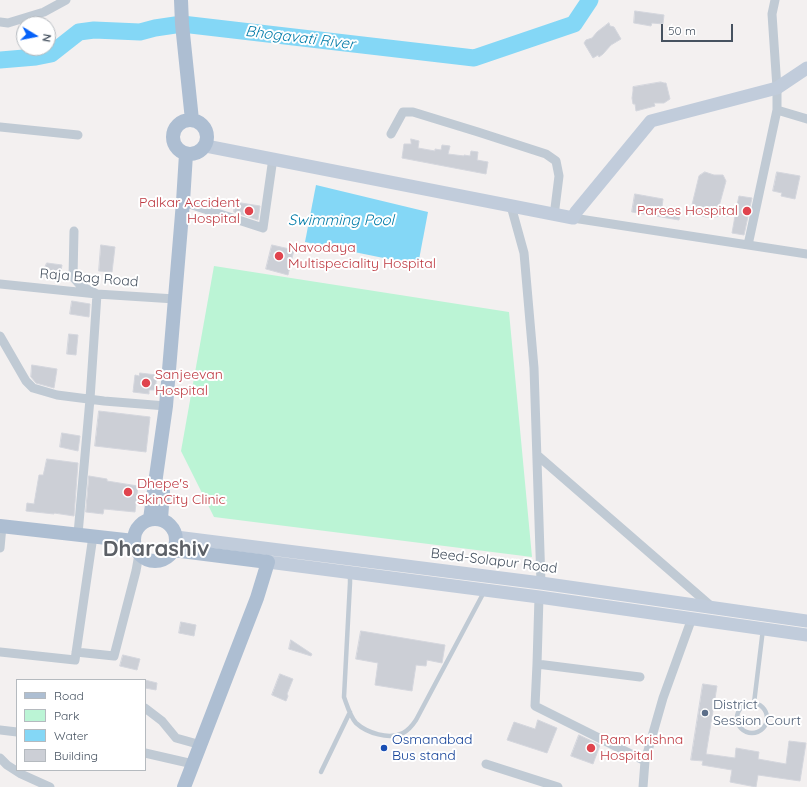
<!DOCTYPE html>
<html>
<head>
<meta charset="utf-8">
<style>
  body { margin:0 }
  #map { position:relative; width:807px; height:787px; overflow:hidden; background:#f3f0f0; font-family:Quicksand,sans-serif }
  canvas { display:block }
  .legend { position:absolute; left:16px; top:679px; width:130px; height:92px; box-sizing:border-box; background:#fff; border:1px solid #b5babf; margin:0; padding:5px 7px; list-style:none; font-size:12px; color:#465260 }
  .legend li { display:flex; align-items:center; gap:8px; height:20px }
  .legend b { width:20px; border:1px solid #b5babf }
  .north { position:absolute; left:16px; top:16px; width:40px; height:40px; box-sizing:border-box; background:#fff; border:1px solid #b5babf; border-radius:50%; rotate:100deg; font-size:11px; font-weight:700; line-height:16px; text-align:center; color:#465260 }
  .north::after { content:''; display:block; margin:auto; width:14px; height:18px; background:#0561f9; clip-path:polygon(50% 0,100% 100%,50% 72%,0 100%) }
  .scale { position:absolute; left:661px; top:24px; width:72px; height:18px; box-sizing:border-box; border:2px solid #465260; border-top:0; padding-left:5px; font-size:12px; line-height:14px; white-space:nowrap; color:#465260; -webkit-text-stroke:3px #fff; paint-order:stroke }
</style>
</head>
<body>
<div id="map">
<canvas width="807" height="787"></canvas>
<ul class="legend">
<li><b style="height:5px;background:#adbed2"></b>Road</li>
<li><b style="height:11px;background:#bbf4d5"></b>Park</li>
<li><b style="height:11px;background:#84d7f6"></b>Water</li>
<li><b style="height:11px;background:#cccfd6"></b>Building</li>
</ul>
<div class="north">N</div>
<div class="scale">50 m</div>
</div>
<script>
const c = document.querySelector('canvas').getContext('2d');
c.lineJoin = 'round';
function fillPath(path, color) {
  c.fillStyle = color;
  c.fill(path, 'evenodd');
}
function stroke(path, color, width, dash) {
  c.strokeStyle = color;
  c.lineWidth = width;
  c.lineCap = dash ? 'butt' : 'round';
  c.setLineDash(dash || []);
  c.stroke(path);
}
function label(font, color, halo, rows, align = 'center') {
  c.font = font + ' Quicksand,sans-serif';
  c.lineWidth = 4;
  c.setLineDash([]);
  c.textBaseline = 'middle';
  c.strokeStyle = halo;
  c.fillStyle = color;
  for (const [text, x, y, turn = 0] of rows) {
    c.save();
    c.translate(x, y);
    c.rotate((+turn || 0) * Math.PI / 180);
    c.textAlign = isNaN(turn) ? turn : align;
    if (halo) c.strokeText(text, 0, 0);
    c.fillText(text, 0, 0);
    c.restore();
  }
}
fillPath(new Path2D(`
  M214,266L509,312L532,557L214,517L181,451Z`), '#bbf4d5');
fillPath(new Path2D(`
  M316,185L428,212L418,265L305,242Z`), '#84d7f6');
stroke(new Path2D(`
  M0,60L36,57L51,54L79,32L94,30L140,32L155,28L182,24L474,58L574,24L590,0`), '#84d7f6', 17);
const building = new Path2D(`
  M635,11L664,15L663,24L652,23L651,26L634,23Z
  M609,23L610,26L614,27L621,39L611,45L603,54L599,57L598,55L593,58L584,43L586,40L592,38L597,32Z
  M661,82L664,83H666L670,99L664,103H654L655,106L636,111L635,104H633L632,98L633,91V87Z
  M411,139L419,141L418,148L435,151V149L441,150L442,145L450,146L448,154L464,156V155L470,156L471,151L478,152L477,160L488,162L486,174L402,158L404,144H411Z
  M705,172L714,175H723L726,181L718,210L735,214L739,196L752,198L744,235L732,233L735,216L706,217L690,213L699,176Z
  M777,172L800,176L795,199L781,196L782,193L773,191Z
  M635,194L663,199L662,207L681,210L679,220L632,212Z
  M235,202L260,206L258,220L234,212Z
  M101,245L115,247L112,272L99,271Z
  M272,245L294,250L288,275L266,269Z
  M47,263L62,265L60,278L50,277L51,275L42,274Z
  M72,301L90,304L89,317L70,314Z
  M69,334L78,335L76,355L67,354Z
  M32,365L57,369L54,388L36,383L31,377Z
  M140,373L157,375L155,390H149V394L133,392L135,375L139,376Z
  M99,411L150,417L146,452L95,446Z
  M62,433L80,436L78,451L60,447Z
  M47,459L78,463L74,516L54,513V514L26,511L27,503L34,504L39,475H43Z
  M89,476L107,479V481L138,486L135,512L104,509L103,514L86,512Z
  M181,622L196,625L194,636L179,633Z
  M361,631L445,645L442,663L427,660L426,666L416,665L412,691L375,685L378,663L356,659Z
  M291,640L312,654L311,656L289,649Z
  M123,655L140,659L137,670L120,666Z
  M280,674L293,679L287,694L288,696L286,701L272,695Z
  M145,680L157,683L156,690L145,688Z
  M703,684L717,686L706,754L735,758L736,748L759,752L758,759L786,764L789,741L806,743L800,781L758,775L756,787L730,782L732,770L702,765L703,761L691,760Z
  M538,720L557,728L547,753L507,740L514,722L535,729Z
  M579,735L600,745L593,764L571,756Z`);
fillPath(building, '#cccfd6');
stroke(building, '#d4d6dd', 1);
stroke(new Path2D(`
  M350,574V583L344,697C347,705 350,716 356,723C367,733 389,740 403,733C409,730 412,726 416,720L484,592
  M754,703L763,629
  M737 718a15 15 0 1 1 30 0a15 15 0 1 1-30 0Z
  M321,772L350,712`), '#c0cad4', 4.5);
stroke(new Path2D(`
  M775,0L772,14L777,88V110L807,119
  M0,22L8,23L44,12L66,0
  M0,127L78,135
  M391,134L403,112H413L478,132L546,154L556,161L559,176L555,208
  M183,202L263,228L273,158
  M511,206L524,253L534,368L541,583
  M573,218L807,254
  M74,231L73,277L81,286L97,294L90,399L78,534
  M748,245L777,110
  M0,284L97,294L175,299
  M0,336L26,381L33,388L57,395L104,401L166,406
  M537,455L712,607
  M0,548L2,526
  M539,597L537,664L535,706L645,761
  M0,652L75,660L93,536
  M76,652L114,656L136,571L139,554
  M537,664L640,677
  M145,708L162,721L176,738L201,745
  M0,730L17,732
  M145,753L193,764
  M0,758L7,765L21,774L50,787
  M486,764L558,787
  M643,787L645,761L663,698L692,618`), '#c0cad4', 9);
stroke(new Path2D(`
  M206,146L573,218L576,212L651,121L777,88L807,68
  M176,537L541,583L807,621
  M268,562L539,597L807,635`), '#c1ccdb', 13);
stroke(new Path2D(`
  M181,0L182,24L192,120
  M173 137a17 17 0 1 1 34 0a17 17 0 1 1-34 0Z
  M134 540a21 21 0 1 1 42 0a21 21 0 1 1-42 0Z
  M150,519L166,406L183,202L186,154
  M161,519L163,492
  M0,526L134,541
  M173,550L268,562L257,598L184,787`), '#adbed2', 14);
for (const [x, y, r, color] of [
  [249,211,5,"#e0444e"],
  [747,211,5,"#e0444e"],
  [279,256,5,"#e0444e"],
  [146,383,5,"#e0444e"],
  [128,492,5,"#e0444e"],
  [705,713,4,"#5c6f8a"],
  [384,748,4,"#1a4fb4"],
  [591,748,5,"#e0444e"]
]) {
  const dot = new Path2D();
  dot.arc(x, y, r, 0, 2 * Math.PI);
  c.fillStyle = color;
  c.fill(dot);
  stroke(dot, '#fff', 1.5);
}
label('14px', '#be3a42', '#fff', [
  ["Palkar Accident",240,203,"right"],
  ["Hospital",240,219,"right"],
  ["Parees Hospital",738,211,"right"],
  ["Navodaya",288,248],
  ["Multispeciality Hospital",288,264],
  ["Sanjeevan",155,375],
  ["Hospital",155,391],
  ["Dhepe's",137,484],
  ["SkinCity Clinic",137,500],
  ["Ram Krishna",600,740],
  ["Hospital",600,756]
], 'left');
label('14px', '#465260', '#fff', [
  ["Raja Bag Road",89,278,5],
  ["Beed-Solapur Road",494,561,7]
]);
label('14px', '#4e5e75', '#fff', [
  ["District",713,705],
  ["Session Court",713,721]
], 'left');
label('14px', '#164399', '#fff', [
  ["Osmanabad",392,740],
  ["Bus stand",392,756]
], 'left');
label('italic 15px', '#027ca9', '#fff', [
  ["Bhogavati River",300,38,7],
  ["Swimming Pool",341,220]
]);
label('bold 22px', '#5c6066', '#fff', [
  ["Dharashiv",156,549]
]);
</script>
</body>
</html>
